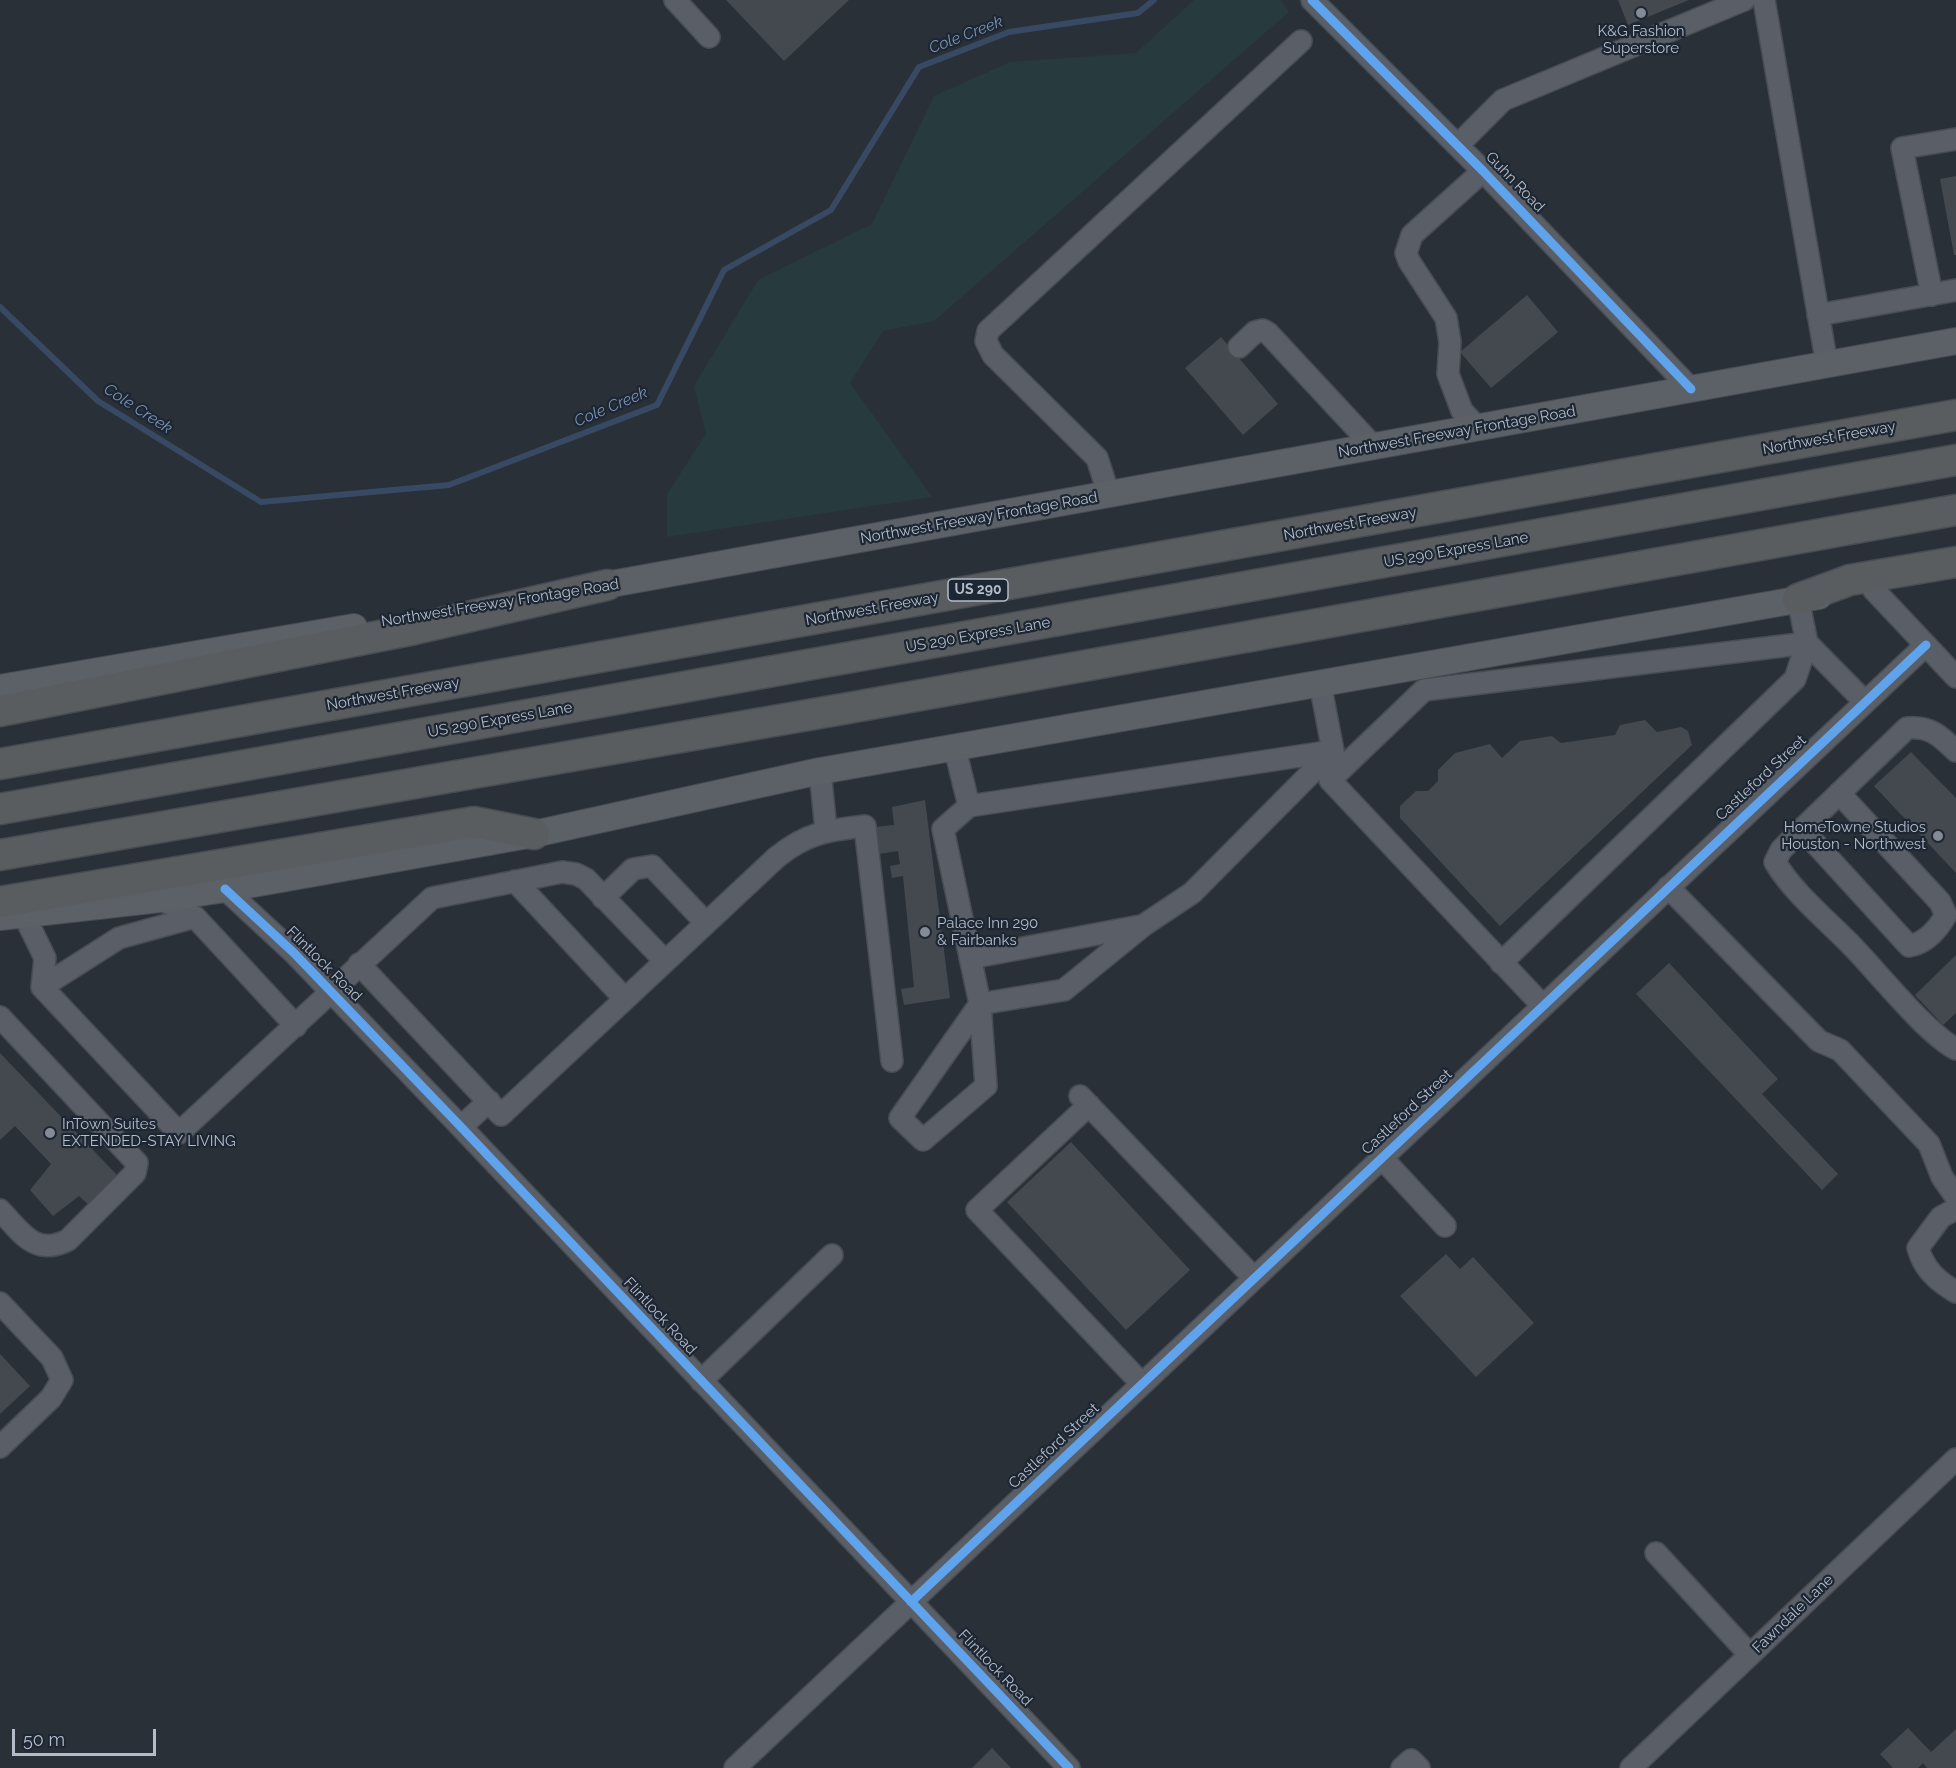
<!DOCTYPE html>
<html>
<head>
<meta charset="utf-8">
<style>
  body { margin:0 }
  #map { position:relative; width:1956px; height:1768px; overflow:hidden; background:#2a3038; font-family:Raleway,sans-serif }
  canvas { display:block }
  .scale { position:absolute; left:12px; top:1729px; width:144px; height:27px; box-sizing:border-box; border:3px solid #b4bcc9; border-top:0; padding-left:8px; font-size:18px; line-height:21px; white-space:nowrap; color:#b4bcc9; -webkit-text-stroke:4px #1d2633; paint-order:stroke }
</style>
</head>
<body>
<div id="map">
<canvas width="1956" height="1768"></canvas>
<div class="scale">50 m</div>
</div>
<script>
const c = document.querySelector('canvas').getContext('2d');
c.lineJoin = 'round';
function fillPath(path, color) {
  c.fillStyle = color;
  c.fill(path, 'evenodd');
}
function stroke(path, color, width, dash) {
  c.strokeStyle = color;
  c.lineWidth = width;
  c.lineCap = dash ? 'butt' : 'round';
  c.setLineDash(dash || []);
  c.stroke(path);
}
function label(font, color, halo, rows, align = 'center') {
  c.font = font + ' Raleway,sans-serif';
  c.lineWidth = 4.5;
  c.setLineDash([]);
  c.textBaseline = 'middle';
  c.strokeStyle = halo;
  c.fillStyle = color;
  for (const [text, x, y, turn = 0] of rows) {
    c.save();
    c.translate(x, y);
    c.rotate((+turn || 0) * Math.PI / 180);
    c.textAlign = isNaN(turn) ? turn : align;
    if (halo) c.strokeText(text, 0, 0);
    c.fillText(text, 0, 0);
    c.restore();
  }
}
fillPath(new Path2D(`
  M1194,0H1281L1289,12L934,321L883,331L850,383L932,497L667,537V494L706,434L694,386L758,280L872,224L934,96L1010,62L1136,53Z`), '#273a3e');
stroke(new Path2D(`
  M0,307L98,401L261,502L449,485L657,405L724,270L831,210L919,67L1009,32L1138,13L1154,0`), '#384963', 6);
fillPath(new Path2D(`
  M726,0H849L784,61Z
  M1618,0H1689L1628,25Z
  M1956,176V255H1954L1940,179Z
  M1527,295L1558,332L1491,388L1460,352Z
  M1221,337L1278,404L1243,435L1185,368Z
  M1645,720L1657,732L1681,727L1688,731L1692,745L1500,926L1400,818V806L1416,791H1428L1438,781V770L1455,753L1490,744L1502,758L1520,741L1552,736L1561,743L1615,735L1620,725Z
  M1911,752L1956,798V873L1874,786Z
  M925,800L950,998L904,1005L901,989L914,987L903,876L892,878L890,866L900,864L898,851L879,854L875,827L894,825L892,807Z
  M1956,955V1013L1943,1025L1915,995Z
  M1669,963L1778,1079L1762,1094L1838,1174L1822,1190L1636,994Z
  M0,1053L118,1176L89,1205L79,1196L53,1216L30,1190L51,1164L15,1126L0,1140Z
  M1071,1142L1190,1270L1126,1330L1007,1202Z
  M1446,1254L1460,1269L1473,1257L1534,1323L1476,1377L1400,1296Z
  M0,1354L30,1386L0,1414Z
  M1908,1728L1931,1752L1956,1729V1768H1927L1923,1763L1918,1768H1893L1880,1754Z
  M992,1748L1011,1768H972Z`), '#444950');
const minor = new Path2D(`
  M675,0L709,37
  M1312,0L1483,171L1691,389
  M1764,0L1827,365
  M1458,145L1503,100L1744,0
  M1932,295L1902,148L1956,139
  M1818,315L1956,290
  M1239,347L1255,332L1263,330L1268,333L1374,447
  M1478,428L1462,411L1448,374L1450,342L1446,318L1409,261L1406,253L1412,235L1483,171
  M1109,495L1097,458L993,355L986,341L988,331L1301,41
  M1873,589L1956,677
  M955,749L969,806L1333,751L1320,683
  M1956,751C1940,736 1931,726 1907,728L1797,834L1781,850L1775,862C1794,894 1828,921 1854,948C1879,974 1927,1034 1956,1049
  M820,771L826,830
  M969,806L943,829L980,1004L900,1118L923,1140L986,1086L980,1004L1064,990L1144,925L1192,893L1333,751
  M1802,829L1909,946C1926,943 1938,929 1946,915L1940,902L1839,793
  M515,881L625,999
  M1668,887L1819,1041L1840,1050L1929,1144L1942,1177L1956,1197
  M225,889L294,953L461,1127L1069,1768
  M603,898L633,869L652,866L706,923
  M160,899L195,917L296,1026
  M23,913L45,958L42,987L179,1133L432,898L562,872L576,874L586,879L665,961
  M970,958L1140,926
  M1501,963L1795,679L1807,643L1798,599
  M359,964L501,1115L777,857C807,833 828,830 865,826L892,1061
  M42,987L119,938L195,917
  M1542,1005L1330,780L1424,690L1807,643L1864,701
  M0,1017L137,1163L135,1173L68,1240C35,1257 21,1232 0,1210
  M1080,1096L1254,1278
  M1089,1105L977,1210L1142,1384
  M461,1127L489,1101
  M1381,1157L1445,1226
  M1956,1209L1941,1217L1918,1248C1924,1269 1937,1281 1956,1292
  M0,1303L52,1358L62,1380L51,1398L0,1447
  M701,1381L832,1255
  M1656,1553L1750,1655
  M735,1768L1926,645
  M1402,1768L1411,1760L1419,1768
  M1631,1768L1956,1459`);
const major = new Path2D(`
  M589,588L1956,341
  M0,688L354,627
  M0,917L160,899L225,889L534,834L820,771L1819,596`);
const highway = new Path2D(`
  M1798,599L1850,580L1956,562
  M0,711L415,629L607,585
  M0,764L1956,415
  M0,809L1956,460
  M0,855L843,709L1956,510
  M0,902L474,822L534,834`);
stroke(minor, '#484c53', 24);
stroke(major, '#484c55', 28);
stroke(highway, '#474c53', 33);
stroke(minor, '#5a5e66', 21);
stroke(major, '#5c6168', 26);
stroke(highway, '#5a5d60', 30);
stroke(new Path2D(`
  M1312,0L1483,171L1691,389
  M225,889L294,953L461,1127L1069,1768
  M911,1602L1926,645`), '#60a3ed', 9);
for (const [x, y, r, color] of [
  [1641,13,6,"#848b96"],
  [1938,836,6,"#848b96"],
  [925,932,6,"#848b96"],
  [50,1133,6,"#848b96"]
]) {
  const dot = new Path2D();
  dot.arc(x, y, r, 0, 2 * Math.PI);
  c.fillStyle = color;
  c.fill(dot);
  stroke(dot, '#1d2633', 2);
}
for (const [x, y, w] of [
  [978,590,60]
]) {
  const box = new Path2D();
  box.roundRect(x - w / 2, y - 11, w, 22, 4.5);
  c.fillStyle = '#1d2633';
  c.fill(box);
  stroke(box, '#b4bcc9', 1.5);
}
label('bold 14px', '#b4bcc9', null, [
  ["US 290",978,590]
]);
label('15px', '#b4bcc9', '#1d2633', [
  ["K&G Fashion",1641,31,"center"],
  ["Superstore",1641,48,"center"],
  ["HomeTowne Studios",1926,827,"right"],
  ["Houston - Northwest",1926,844,"right"],
  ["Palace Inn 290",937,923],
  ["& Fairbanks",937,940],
  ["InTown Suites",62,1124],
  ["EXTENDED-STAY LIVING",62,1141]
], 'left');
label('15px', '#b4bcc9', '#1d2633', [
  ["Guhn Road",1515,182,46],
  ["Northwest Freeway Frontage Road",1457,432,-10],
  ["Northwest Freeway",1829,438,-10],
  ["Northwest Freeway Frontage Road",979,518,-10],
  ["Northwest Freeway",1350,524,-10],
  ["US 290 Express Lane",1456,550,-10],
  ["Northwest Freeway Frontage Road",500,603,-9],
  ["Northwest Freeway",872,609,-10],
  ["US 290 Express Lane",978,635,-10],
  ["Northwest Freeway",393,694,-10],
  ["US 290 Express Lane",500,720,-10],
  ["Castleford Street",1761,778,-43],
  ["Flintlock Road",324,964,45],
  ["Castleford Street",1407,1112,-43],
  ["Flintlock Road",660,1316,47],
  ["Castleford Street",1054,1446,-43],
  ["Fawndale Lane",1793,1614,-44],
  ["Flintlock Road",995,1668,46]
]);
label('italic 16px', '#7c92b1', '#1d2633', [
  ["Cole Creek",966,35,-21],
  ["Cole Creek",611,407,-23],
  ["Cole Creek",138,409,33]
]);
</script>
</body>
</html>
